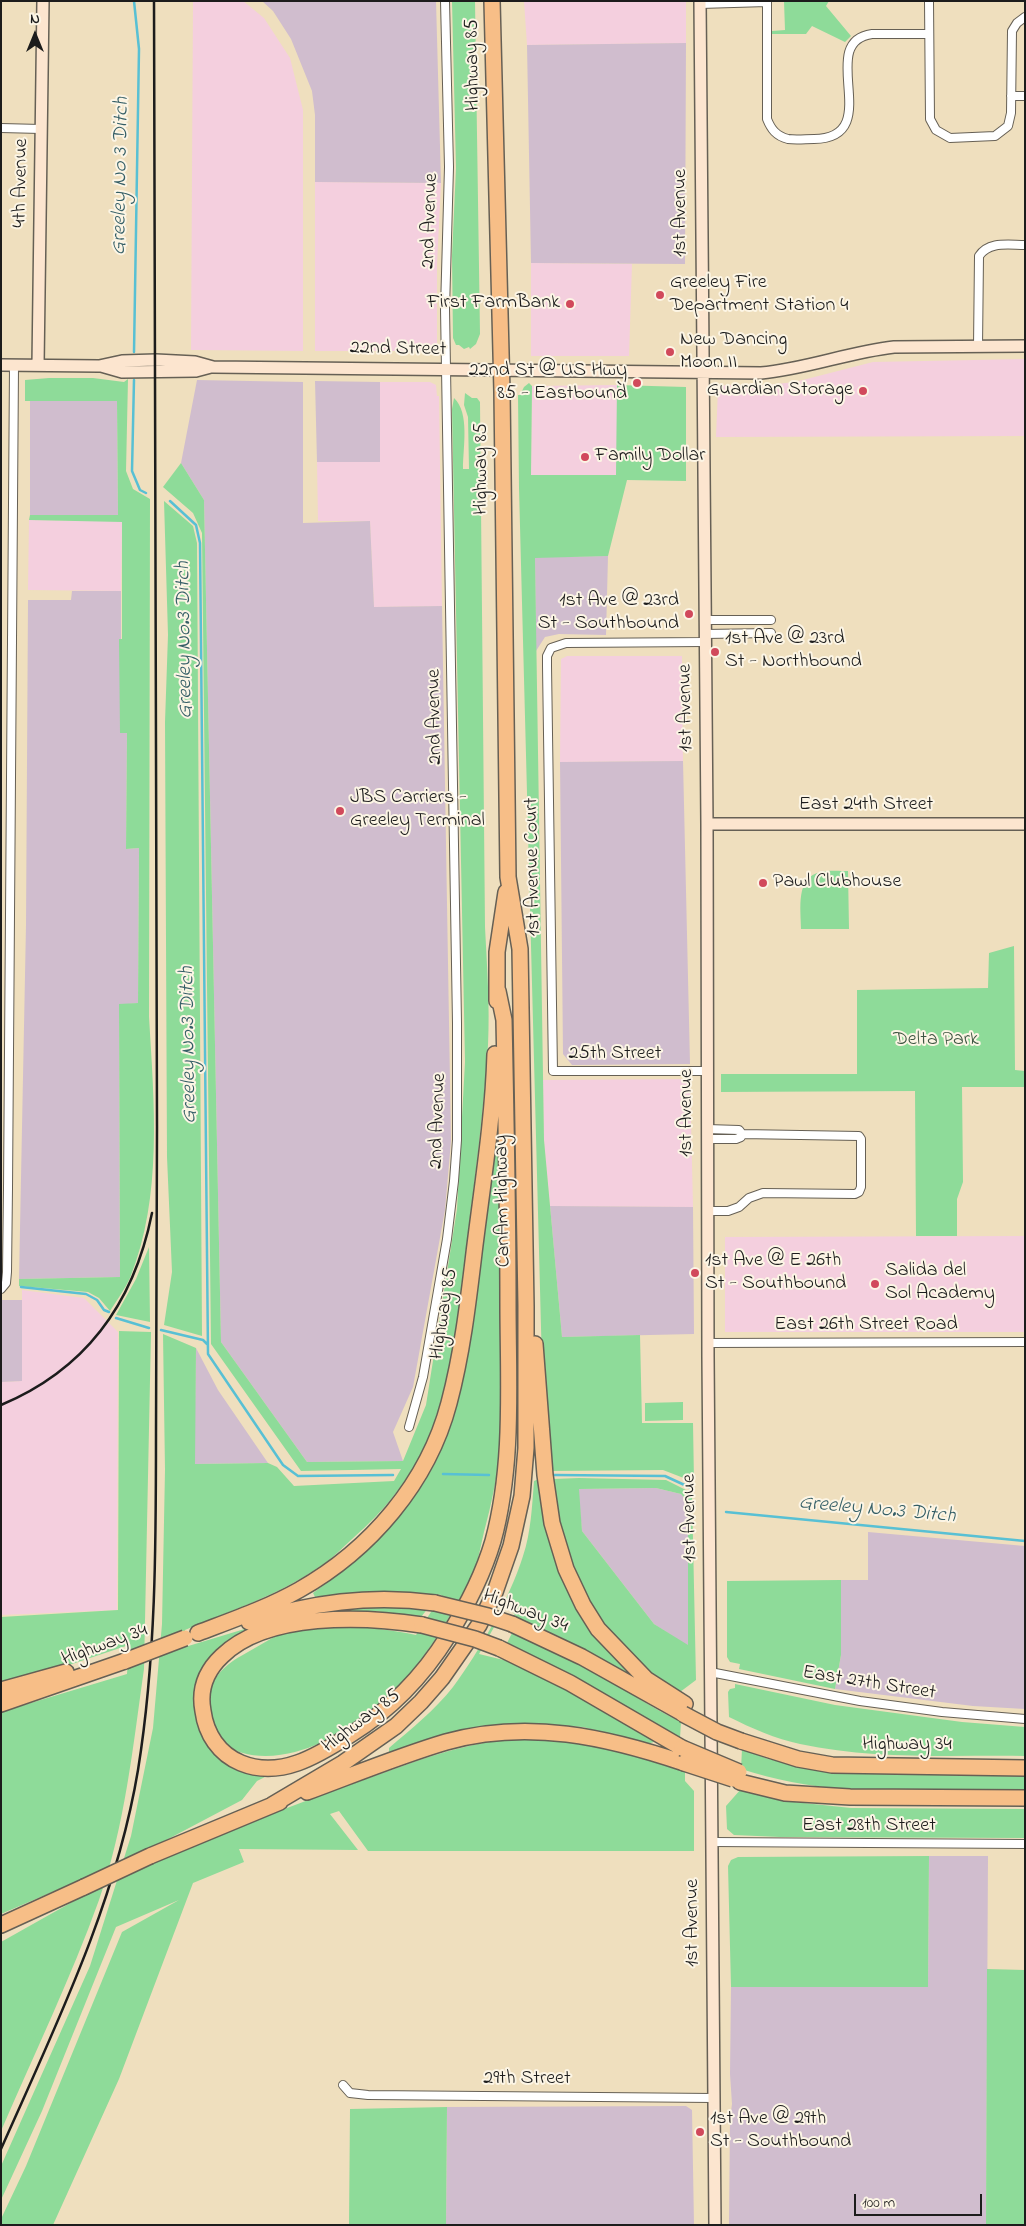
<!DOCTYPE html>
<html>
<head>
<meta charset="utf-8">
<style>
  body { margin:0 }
  #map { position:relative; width:1026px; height:2226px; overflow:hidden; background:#efdfbe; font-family:"Indie Flower",sans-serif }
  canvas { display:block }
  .frame { position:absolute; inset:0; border:2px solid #1c1c1c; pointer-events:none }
  .north { position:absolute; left:10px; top:10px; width:50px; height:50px; -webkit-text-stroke:4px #fcf5e5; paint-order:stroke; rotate:0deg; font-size:14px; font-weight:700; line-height:20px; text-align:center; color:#1c1c1c }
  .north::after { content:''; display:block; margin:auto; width:18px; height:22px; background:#1c1c1c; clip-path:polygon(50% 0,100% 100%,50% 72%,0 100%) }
  .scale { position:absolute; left:854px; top:2194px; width:128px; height:22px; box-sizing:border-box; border:2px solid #1c1c1c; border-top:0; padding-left:6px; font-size:15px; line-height:18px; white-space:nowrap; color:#1c1c1c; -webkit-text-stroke:4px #fcf5e5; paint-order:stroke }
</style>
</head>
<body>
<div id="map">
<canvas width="1026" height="2226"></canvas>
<div class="frame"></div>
<div class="north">N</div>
<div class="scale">100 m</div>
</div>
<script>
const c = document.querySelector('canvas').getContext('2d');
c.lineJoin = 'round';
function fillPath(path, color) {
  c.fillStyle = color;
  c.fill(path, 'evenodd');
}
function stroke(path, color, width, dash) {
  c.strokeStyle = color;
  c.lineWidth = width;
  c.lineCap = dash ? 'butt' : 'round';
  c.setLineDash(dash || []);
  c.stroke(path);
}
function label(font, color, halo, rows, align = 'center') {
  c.font = font + ' "Indie Flower",sans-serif';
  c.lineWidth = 4;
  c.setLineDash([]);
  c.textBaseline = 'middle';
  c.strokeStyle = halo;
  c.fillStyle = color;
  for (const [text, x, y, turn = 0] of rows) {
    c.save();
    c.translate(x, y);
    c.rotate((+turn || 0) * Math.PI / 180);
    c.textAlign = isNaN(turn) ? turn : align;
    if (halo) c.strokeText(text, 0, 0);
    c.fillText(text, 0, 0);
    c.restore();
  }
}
fillPath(new Path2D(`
  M193,1H243L264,18L290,58L303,110V351L191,350Z
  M524,1H686V43L527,45Z
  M315,182L441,183L437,265V343L432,351H315Z
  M531,263L632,264L629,356H531Z
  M1025,359V436L716,437L718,389L725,385H767L795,382L873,362Z
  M380,382H430L436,385L437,396H439L442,606L374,607L370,521H318L317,462H380Z
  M617,385V475H531L532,386Z
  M29,520L122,521L121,591L28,590Z
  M567,656H682L683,761L560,762L561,659Z
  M690,1079L693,1207L550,1206L544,1140L543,1080Z
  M1025,1236V1332H725V1237Z
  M22,1290L84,1298L118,1332L117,1610L1,1615V1382L22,1381Z`), '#f4cfde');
fillPath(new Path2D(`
  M262,1H436L441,183L315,182V115L312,91L291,39L273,11Z
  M686,43L685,264L531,263L527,45Z
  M197,380L303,382V523L370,521L374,607L442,606L451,1141L445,1210L413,1387L393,1432L403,1461L307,1462L221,1342L204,500L181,463Z
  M315,381L380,382V462H317Z
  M30,401H117L118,515H30Z
  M608,556L606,635L559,634L545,637L536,651L535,557Z
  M72,591H121V733H127L126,849L139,848L138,1003L119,1005L120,1277L19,1279L26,925L28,600H71Z
  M683,761L690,1064L572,1065L563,1054L560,762Z
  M550,1206L693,1207L694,1334L562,1337Z
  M22,1300V1381L1,1382V1300Z
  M196,1348L218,1390L268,1463L194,1464Z
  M656,1488L681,1494L688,1502V1646L654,1624L582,1531L578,1489Z
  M868,1532L1025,1546V1709L973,1706L835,1689L841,1655V1580H868Z
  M929,1856H988L986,2225H729L730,2119L732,2104L730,2074L731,1987H928Z
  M686,2106L692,2110L694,2225H446L447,2107Z`), '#d0bdce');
fillPath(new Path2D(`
  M452,1H475L480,334L476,344L470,349L469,347L464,349L459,345H456L453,338L452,256L456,168Z
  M784,1H829L826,6L851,36L845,42L812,26L806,34H772V31L785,30Z
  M49,378H93L124,382L128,379L126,471L133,489L150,499L149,1017C154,1102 163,1196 130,1278C125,1289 117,1300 110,1311L99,1298L88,1292L19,1286V1279L120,1277L119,1004L138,1003L139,848L126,849L127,733H120L119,639H122V522L29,520L30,515H118L117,401H25V380Z
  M529,383L532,386L531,475H616L617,385L686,387V481L627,480L608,556L535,558L544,1140L562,1337L640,1335L642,1423H693L694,1482L663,1470L551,1471L542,1365L519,488L518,395H520L524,387Z
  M465,393L472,398H477L480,402L485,927C487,967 490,1006 488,1045C482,1139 467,1232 457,1325C442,1417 424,1477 351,1540C341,1549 331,1560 319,1567C279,1595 230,1611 185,1630V1647L248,1628C219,1648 206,1657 196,1692L229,1764L242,1772L265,1777L257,1781L242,1800L153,1847L147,1865C220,1834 294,1804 369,1778C425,1758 480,1736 541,1739C591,1741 638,1756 685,1771V1781L694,1791V1851H368L339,1811L330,1814L358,1850L239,1849L244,1862L193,1883L119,2079L53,2225H1V2219L26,2166L122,1932L179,1900L116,1927L42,2111L1,2200V2166L90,1966L131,1836L153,1728L162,1624L165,1470L163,1334L196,1348L195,1464L268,1463L277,1467L294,1486L394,1481L401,1469L301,1471L211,1344L202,533L193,513L163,487L181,463L204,500L221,1342L307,1462L403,1461L426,1405L457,1209L465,1062L452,409L454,398C470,413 463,447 463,469H469L468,417L464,405Z
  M164,501L193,526L197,543L202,1336L164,1325L172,1272L167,1157L165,722L168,635Z
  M848,871L849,929H801C801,909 795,877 821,872C829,870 840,871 848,871Z
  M1014,946L1015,1070L1025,1071V1087H962L963,1182L957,1199V1236H916L915,1091L721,1092V1074H857V990L988,988L989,953Z
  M497,1124L500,1125L501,1443C498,1473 492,1502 484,1532C481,1544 479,1557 475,1569C469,1584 460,1598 452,1612C417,1674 366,1733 295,1752C273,1758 240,1759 223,1742C213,1732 212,1716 210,1703C207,1682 224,1665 241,1656C252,1650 263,1643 274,1637C311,1620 377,1627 416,1635L442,1595L384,1591L315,1597L313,1593C355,1563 397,1526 425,1481C463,1421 470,1339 479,1270C485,1221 491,1172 497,1124Z
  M149,1247L150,1322L116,1315L136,1279Z
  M119,1331L151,1332L144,1669C133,1746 125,1826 99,1900C71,1978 34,2054 1,2131V1942L81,1897L87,1877L1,1914V1712L127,1674L129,1645L72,1664L1,1682V1617L118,1610Z
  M683,1402V1420L645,1421V1403Z
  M579,1478L666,1480L692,1493L696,1680L680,1692L651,1674L614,1637L582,1591L562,1538L553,1479ZM656,1488L681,1494L688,1502V1645L654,1624L582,1531L579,1489Z
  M539,1479L548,1530L558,1570L572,1598L646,1684L558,1636L517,1618L507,1604L479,1654L516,1663L601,1708L637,1729L654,1742L647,1744L583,1727L533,1724L476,1729L389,1752V1748C411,1729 435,1710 453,1687C479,1652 510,1598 523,1556C531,1532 532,1506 534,1481Z
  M841,1580V1655L835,1689L739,1669L740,1664L730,1662L727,1657V1581Z
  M377,1603L429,1607L421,1617L374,1611L273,1618Z
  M513,1631C544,1644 576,1659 605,1677C630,1693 654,1709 681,1722L680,1738L507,1643Z
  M735,1684L835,1705L962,1722L1025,1727V1756C950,1755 874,1760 800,1744C776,1739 751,1728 729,1717L728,1692L730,1689L735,1688Z
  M742,1749L768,1759L805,1767L1025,1774V1793C930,1792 833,1799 741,1769Z
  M741,1789L785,1801L851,1808L1025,1809V1838L780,1837L734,1835L727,1829L726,1806Z
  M929,1856L928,1987H731L728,1866L731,1860L738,1857Z
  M987,1969L1025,1970V2225H986Z
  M447,2107L446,2225H349L350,2109Z`), '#8edb99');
stroke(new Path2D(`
  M134,1L139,49L134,352
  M134,380L132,471L140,490L146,493
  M170,501L196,525L200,543L208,1354L283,1465L298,1476L393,1475
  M21,1287L86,1294L97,1300L104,1310L109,1312
  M116,1318L149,1328
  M161,1330L203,1340L207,1344
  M443,1474L489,1475
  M554,1475L665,1476L691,1488
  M726,1512L1025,1541`), '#58c0d4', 2.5);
const street = new Path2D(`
  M767,1V119C771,129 776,136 788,139C796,140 806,139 814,139C887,138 814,42 872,34H929
  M929,1L930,119L936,130L950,138L995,136L1008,126L1011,113L1012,31L1017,23L1025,17
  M700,4L767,2
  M1011,96H1025
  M1,128L41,129
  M978,347L979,256C989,241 1008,245 1025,245
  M704,620H771
  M704,634L771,633
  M704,642L566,643L551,648L547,656V666L553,1071H707
  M707,1129L739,1130L742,1134L741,1137L736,1139H707
  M708,1211H728L739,1207L749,1198L763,1193L855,1194L859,1192L861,1187V1139L859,1136L742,1134
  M1,1289L6,1283L7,1272L8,1188L14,366
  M708,1343L1025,1342
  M409,1427L423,1377L447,1239L454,1181L457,1140V1023L445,309L449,167L445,1
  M710,1672L860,1701L942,1712L1025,1719
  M713,1842L1025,1844
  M343,2085L350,2093L368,2095L714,2098`);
const secondary = new Path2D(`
  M700,1L707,824L708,1357L715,2225
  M1,365L99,366L122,361L156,360L195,362L213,367L761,373C806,369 849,352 894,347L1025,346
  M38,365L43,1
  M101,366L122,372L196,371L211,367
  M707,824H1025`);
const highway = new Path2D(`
  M497,1001V952L506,892
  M535,1344L545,1475L552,1523L566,1569L583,1605L598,1629L646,1679L685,1704
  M249,1622C311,1603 370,1594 435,1603
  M512,1624L582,1657L682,1713
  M422,1625C364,1616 267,1612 222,1656C206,1671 199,1690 203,1711C206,1734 219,1754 241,1763C280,1779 317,1756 350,1735C390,1710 423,1676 448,1636C467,1606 483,1575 493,1541C514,1464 508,1382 508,1303C508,1208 506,1114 504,1020L498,991
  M198,1633C232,1620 267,1608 299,1590C370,1550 428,1483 449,1403C462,1354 468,1304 474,1253C482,1187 493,1121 495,1054
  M499,1648L570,1683L682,1748
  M1,1690L66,1672
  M1,1704L125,1661
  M741,1741L798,1759L832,1765L1025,1768
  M740,1782L785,1793L850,1797L1025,1798
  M307,1792C353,1775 399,1756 446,1742C528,1719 607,1737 684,1763
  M272,1805L343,1763L396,1726L421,1702L442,1678L479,1625L495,1592L511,1546L522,1496L526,1448V1306L520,949L508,877L502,392L492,1
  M150,1856L280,1802
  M1,1925L84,1887`);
stroke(street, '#666055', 10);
stroke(secondary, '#666055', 14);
stroke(highway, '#666055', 18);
stroke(street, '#fff', 8);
stroke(secondary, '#fce5cf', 11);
stroke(highway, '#f7be87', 15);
stroke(new Path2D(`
  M1,1405C87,1369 134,1303 152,1213
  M1,2149C55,2027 116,1903 138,1770C156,1658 156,1545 156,1432C156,1330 156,1228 157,1126C157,751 157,376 154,1`), '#1c1c1c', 2.5);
const highwayBridge = new Path2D(`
  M435,1603L488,1616L512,1624
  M422,1625L475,1639L499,1648
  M125,1661L185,1638
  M683,1714L717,1732L741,1741
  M682,1748L739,1772
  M684,1763L733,1779
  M84,1887L150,1856`);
stroke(highwayBridge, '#666055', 18, []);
stroke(highwayBridge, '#f7be87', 15);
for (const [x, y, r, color] of [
  [660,295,5,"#d1495b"],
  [570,304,5,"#d1495b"],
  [670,352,5,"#d1495b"],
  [637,383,5,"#d1495b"],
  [863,391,5,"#d1495b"],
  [585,457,5,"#d1495b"],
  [689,614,5,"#d1495b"],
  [715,652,5,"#d1495b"],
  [340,811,5,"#d1495b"],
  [763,883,5,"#d1495b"],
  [695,1273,5,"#d1495b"],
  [875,1284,5,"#d1495b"],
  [700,2132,5,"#d1495b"]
]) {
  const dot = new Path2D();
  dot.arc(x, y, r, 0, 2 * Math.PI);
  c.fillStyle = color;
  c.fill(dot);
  stroke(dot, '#fcf5e5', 2);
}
label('20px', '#1c1c1c', '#fcf5e5', [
  ["Highway 85",474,65,-91],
  ["4th Avenue",22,183,-89],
  ["1st Avenue",682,213,-90],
  ["2nd Avenue",431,221,-88],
  ["22nd Street",398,350,1],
  ["Highway 85",483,469,-90],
  ["1st Avenue",687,708,-91],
  ["2nd Avenue",436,717,-91],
  ["East 24th Street",866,806],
  ["1st Avenue Court",534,867,-91],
  ["25th Street",615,1055],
  ["1st Avenue",688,1113,-90],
  ["2nd Avenue",439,1121,-88],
  ["CanAm Highway",504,1201,-91],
  ["Highway 85",445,1314,-81],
  ["East 26th Street Road",866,1326],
  ["1st Avenue",691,1518,-91],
  ["Highway 34",525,1612,21],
  ["Highway 34",105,1646,-20],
  ["East 27th Street",869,1684,9],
  ["Highway 85",362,1722,-37],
  ["Highway 34",907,1746],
  ["East 28th Street",869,1827],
  ["1st Avenue",694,1923,-90],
  ["29th Street",527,2080]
]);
label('20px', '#1c1c1c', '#fcf5e5', [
  ["Greeley Fire",670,284],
  ["Department Station 4",670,307],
  ["First FarmBank",560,304,"right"],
  ["New Dancing",680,341],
  ["Moon II",680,364],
  ["22nd St @ US Hwy",627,372,"right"],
  ["85 - Eastbound",627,395,"right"],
  ["Guardian Storage",853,391,"right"],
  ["Family Dollar",595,457],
  ["1st Ave @ 23rd",679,602,"right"],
  ["St - Southbound",679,625,"right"],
  ["1st Ave @ 23rd",725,640],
  ["St - Northbound",725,663],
  ["JBS Carriers -",350,799],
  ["Greeley Terminal",350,822],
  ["Pawl Clubhouse",773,883],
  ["1st Ave @ E 26th",705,1262],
  ["St - Southbound",705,1285],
  ["Salida del",885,1272],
  ["Sol Academy",885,1295],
  ["1st Ave @ 29th",710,2120],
  ["St - Southbound",710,2143]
], 'left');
label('20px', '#3e5542', '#fcf5e5', [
  ["Delta Park",936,1041]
]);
label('italic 21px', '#345e66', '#fcf5e5', [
  ["Greeley No 3 Ditch",122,176,-89],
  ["Greeley No.3 Ditch",186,640,-91],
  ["Greeley No.3 Ditch",190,1045,-91],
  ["Greeley No.3 Ditch",877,1511,5]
]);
</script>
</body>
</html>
